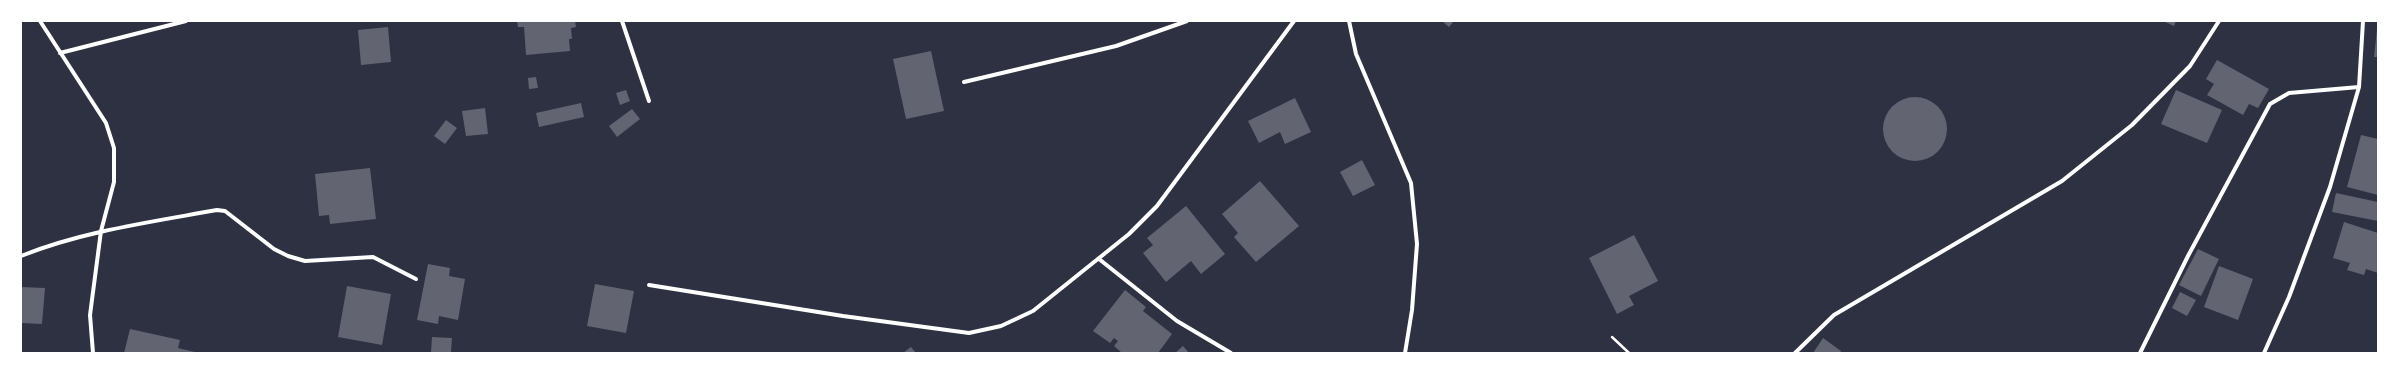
<!DOCTYPE html>
<html>
<head>
<meta charset="utf-8">
<style>
  body { margin:0 }
  #map { position:relative; width:2399px; height:374px; overflow:hidden; background:#2d3142; font-family:Cabin,sans-serif }
  canvas { display:block }
  .frame { position:absolute; inset:0; border:22px solid #fff; pointer-events:none }
</style>
</head>
<body>
<div id="map">
<canvas width="2399" height="374"></canvas>
<div class="frame"></div>
</div>
<script>
const c = document.querySelector('canvas').getContext('2d');
c.lineJoin = 'round';
function fillPath(path, color) {
  c.fillStyle = color;
  c.fill(path, 'evenodd');
}
function stroke(path, color, width, dash) {
  c.strokeStyle = color;
  c.lineWidth = width;
  c.lineCap = dash ? 'butt' : 'round';
  c.setLineDash(dash || []);
  c.stroke(path);
}
fillPath(new Path2D(`
  M517,21H575L576,27L571,28L572,39H569L570,51L526,55L524,27H518Z
  M1442,21H1454L1449,27Z
  M2163,21H2176L2174,26Z
  M388,27L391,62L361,65L358,30Z
  M2377,29H2378V57H2374Z
  M931,51L944,111L906,119L893,59Z
  M2217,60L2269,89L2258,108L2249,104L2243,115L2207,95L2214,84L2206,79Z
  M536,77L538,88L529,89L528,78Z
  M626,90L630,101L620,105L616,93Z
  M2176,90L2222,110L2207,143L2161,124Z
  M1883 129a32 32 0 1 1 64 0a32 32 0 1 1-64 0Z
  M1295,98L1311,132L1285,144L1280,132L1259,143L1248,121Z
  M581,103L584,117L539,127L536,113Z
  M485,108L488,134L466,136L462,111Z
  M632,109L640,119L617,137L609,126Z
  M446,120L457,128L445,144L434,136Z
  M2361,135L2378,139V195L2347,187Z
  M1362,160L1375,185L1353,196L1340,172Z
  M370,168L376,219L330,224L329,215L319,216L315,174Z
  M1260,181L1299,226L1256,262L1234,237L1238,233L1222,214Z
  M2336,193L2378,202V221L2332,212Z
  M1186,206L1225,254L1201,274L1191,261L1166,282L1143,253L1153,245L1147,238Z
  M2344,222L2378,233V273L2366,269L2364,275L2347,270L2350,263L2333,258Z
  M1634,235L1658,281L1629,296L1634,305L1617,314L1589,258Z
  M2198,249L2219,259L2201,296L2179,285Z
  M428,264L450,268L449,276L465,279L458,320L439,316L438,324L417,320Z
  M2219,266L2253,279L2238,320L2204,307Z
  M595,284L634,291L626,333L587,326Z
  M347,286L391,294L382,345L338,337Z
  M21,287L45,288L42,324L21,323Z
  M1125,290L1146,307L1143,311L1172,334L1158,353H1122L1114,346L1118,341L1114,338L1110,343L1093,331Z
  M2180,292L2196,300L2187,316L2172,308Z
  M130,329L180,340L178,348L199,353H124Z
  M432,337L452,338L451,352L456,353H431Z
  M1823,338L1841,351L1840,353H1813Z
  M1183,346L1189,353H1175Z
  M911,347L916,353H903Z`), '#626471');
stroke(new Path2D(`
  M1612,337L1629,353`), '#fff', 2.5);
stroke(new Path2D(`
  M40,21L106,123L114,148V182L101,231L90,315L93,353
  M622,21L649,101
  M1349,21L1356,54L1411,183L1417,244L1412,310L1405,353
  M60,53L186,21
  M964,82L1116,46L1187,21
  M21,256C84,231 151,222 217,210L225,211L274,249L288,256L305,261L373,257L416,279
  M1099,259L1177,321L1231,353
  M649,285L843,316L969,333L1001,326L1033,311L1129,234L1157,206L1294,21
  M1795,353L1834,315L2062,181L2132,125L2190,66L2219,21
  M2140,353L2188,256L2270,104L2289,93L2359,87
  M2264,353L2289,297L2330,187L2359,87L2363,21`), '#fff', 4);
</script>
</body>
</html>
